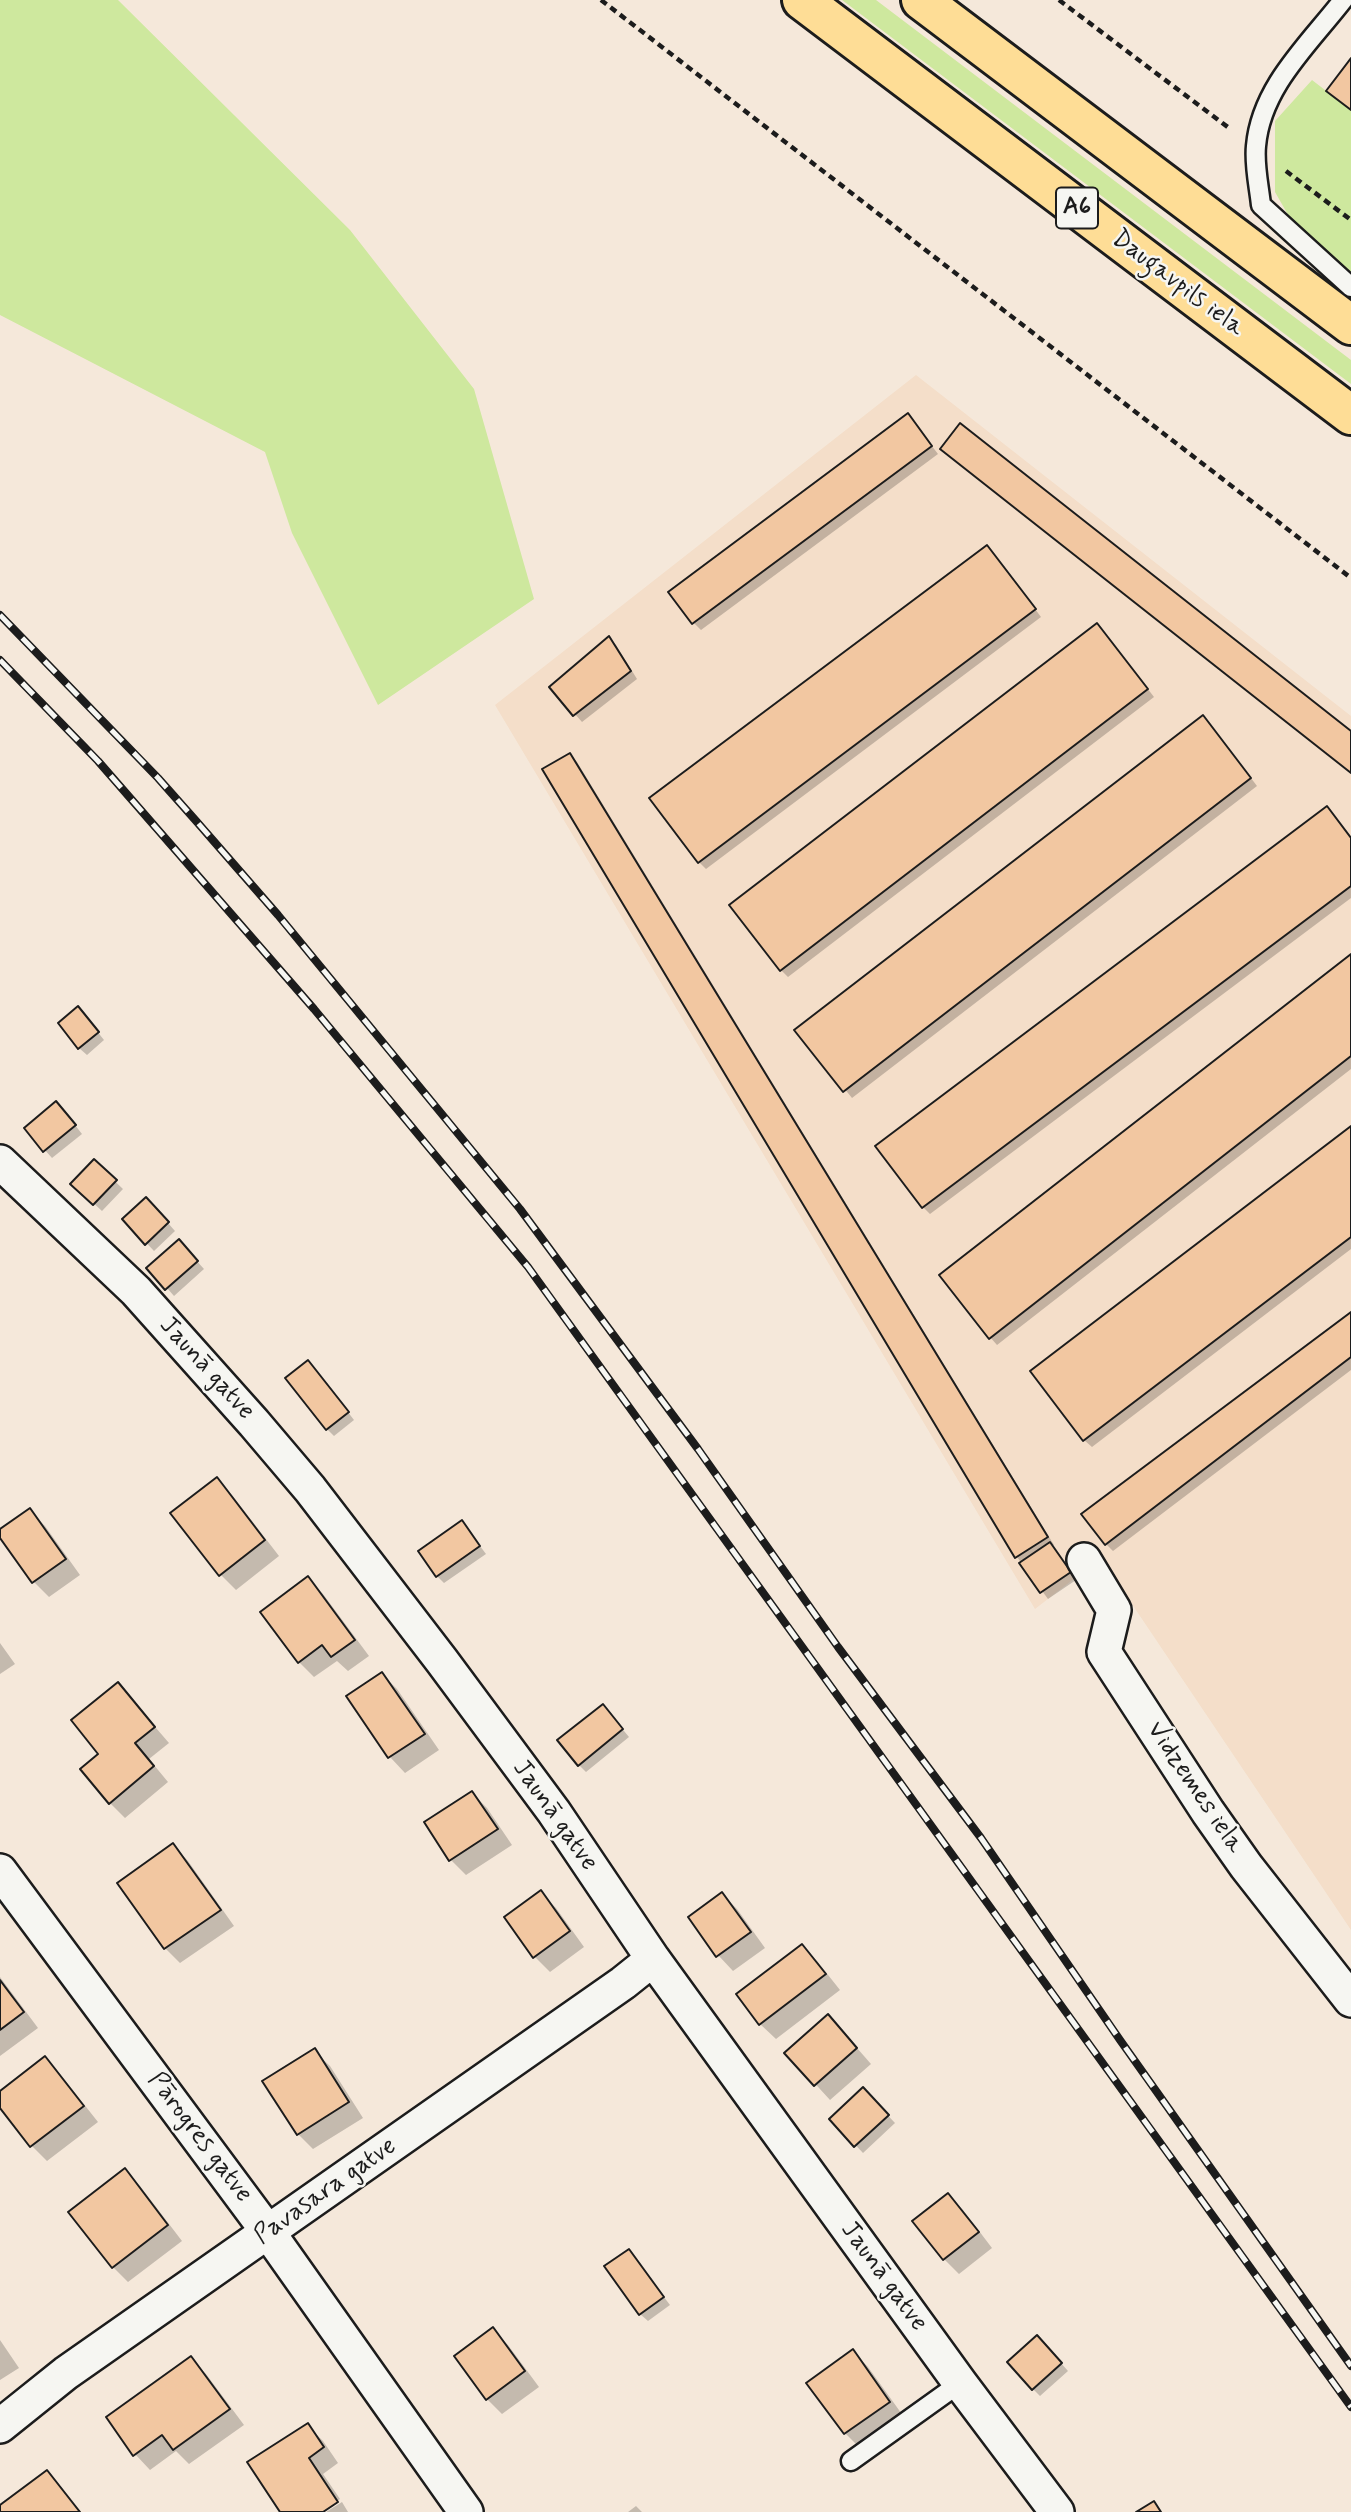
<!DOCTYPE html>
<html>
<head>
<meta charset="utf-8">
<style>
  body { margin:0 }
  canvas { display:block; background:#f5e8da }
</style>
</head>
<body>
<canvas width="1351" height="2512"></canvas>
<script>
const c = document.querySelector('canvas').getContext('2d');
c.lineJoin = 'round';
function fillPath(path, color) {
  c.fillStyle = color;
  c.fill(path, 'evenodd');
}
function stroke(path, color, width, dash) {
  c.strokeStyle = color;
  c.lineWidth = width;
  c.lineCap = dash ? 'butt' : 'round';
  c.setLineDash(dash || []);
  c.stroke(path);
}
function label(font, color, halo, rows, align = 'center') {
  c.font = font + ' Mynerve,sans-serif';
  c.lineWidth = 5;
  c.setLineDash([]);
  c.textBaseline = 'middle';
  c.strokeStyle = halo;
  c.fillStyle = color;
  for (const [text, x, y, turn = 0] of rows) {
    c.save();
    c.translate(x, y);
    c.rotate((+turn || 0) * Math.PI / 180);
    c.textAlign = isNaN(turn) ? turn : align;
    if (halo) c.strokeText(text, 0, 0);
    c.fillText(text, 0, 0);
    c.restore();
  }
}
fillPath(new Path2D(`
  M916,375L1351,716V1930L1101,1558L1035,1609L495,705Z`), '#f4dec9');
fillPath(new Path2D(`
  M0,0H118L350,230L474,389L534,599L378,705L292,533L265,452L0,315Z
  M842,0H876L1351,360V384Z
  M1312,80L1351,110V272L1295,227L1275,192V121Z`), '#cee89e');
fillPath(new Path2D(`
  M908,415L938,454L701,630L694,623Z
  M994,554L1041,617L706,869L699,862Z
  M1105,633L1154,697L788,977L781,970Z
  M609,638L616,645L637,679L582,722L551,687Z
  M1210,724L1257,786L852,1098L797,1030Z
  M570,755L577,762L1054,1545L1052,1546L1076,1580L1048,1599L1017,1557Z
  M1327,809L1351,838V898L930,1214L923,1207Z
  M1351,956V1069L997,1345L990,1337Z
  M85,1016L104,1040L87,1055L79,1048Z
  M64,1111L82,1134L52,1158L26,1129Z
  M1351,1129V1249L1092,1447L1084,1440Z
  M94,1161L123,1189L102,1211L73,1184Z
  M153,1206L175,1231L154,1251L124,1219Z
  M186,1249L204,1269L174,1296L167,1288Z
  M1351,1314V1370L1113,1551L1106,1544Z
  M315,1369L354,1420L334,1436L327,1429Z
  M216,1480L232,1495L279,1556L236,1590L220,1574Z
  M30,1511L45,1526L80,1575L49,1597L33,1581L0,1535V1531Z
  M462,1522L486,1554L444,1583L437,1576Z
  M308,1579L323,1594L369,1656L348,1671L337,1661L314,1677L299,1662Z
  M0,1643L15,1664L0,1674Z
  M382,1674L397,1689L439,1750L405,1773L390,1757L348,1697Z
  M118,1684L169,1743L149,1759L168,1782L125,1818L110,1803L101,1754Z
  M610,1714L629,1737L586,1772L579,1765Z
  M472,1793L487,1808L512,1845L466,1875L451,1860Z
  M173,1845L188,1861L234,1926L180,1963L165,1948Z
  M541,1893L556,1908L584,1947L550,1972L534,1956Z
  M722,1894L737,1909L765,1948L733,1971L718,1955Z
  M802,1946L817,1961L840,1990L776,2039L760,2024Z
  M0,1977L38,2028L0,2056Z
  M843,2032L871,2064L830,2100L787,2053Z
  M314,2051L330,2066L363,2118L313,2149L298,2134Z
  M45,2059L60,2074L98,2122L47,2161L32,2146L0,2106V2093Z
  M863,2089L895,2123L863,2153L831,2119Z
  M125,2171L140,2186L182,2241L128,2282L113,2267Z
  M948,2195L963,2210L992,2248L959,2274L944,2259Z
  M629,2251L670,2305L648,2321L640,2314Z
  M493,2330L508,2345L539,2387L502,2414L487,2399Z
  M0,2340L19,2368L0,2380Z
  M1044,2344L1068,2371L1040,2396L1033,2389Z
  M853,2351L868,2367L904,2417L860,2448L845,2433Z
  M191,2358L206,2374L244,2425L189,2464L176,2451L150,2470L135,2454Z
  M307,2425L323,2441L338,2463L323,2474L340,2499L320,2512H282Z
  M47,2472L81,2512H0V2508Z
  M342,2502L348,2512H326Z
  M636,2506L642,2512H628Z`), '#0003');
const building = new Path2D(`
  M1351,58V110L1326,91Z
  M908,413L932,446L692,624L668,592Z
  M960,423L1351,731V773L940,449Z
  M987,545L1036,609L698,863L649,798Z
  M1097,623L1148,689L780,971L729,905Z
  M609,636L631,671L573,716L549,687Z
  M1203,715L1251,778L843,1092L794,1030Z
  M570,753L1048,1537L1015,1558L542,769Z
  M1327,806L1351,838V886L922,1208L875,1146Z
  M1351,954V1056L989,1339L939,1275Z
  M78,1006L99,1032L78,1049L58,1023Z
  M56,1101L76,1125L43,1152L24,1128Z
  M1351,1126V1237L1083,1441L1030,1371Z
  M94,1159L117,1180L93,1205L70,1184Z
  M146,1197L169,1222L145,1245L122,1219Z
  M179,1239L198,1261L165,1290L146,1268Z
  M1351,1312V1357L1105,1545L1081,1514Z
  M308,1360L349,1412L326,1430L285,1378Z
  M217,1477L265,1540L219,1576L170,1513Z
  M30,1508L66,1559L32,1583L0,1538V1529Z
  M462,1520L480,1546L436,1577L418,1551Z
  M1050,1542L1071,1572L1040,1593L1019,1563Z
  M308,1576L355,1640L331,1657L322,1645L298,1663L260,1612Z
  M382,1672L425,1734L388,1758L346,1696Z
  M118,1682L155,1727L135,1743L154,1766L109,1804L80,1769L98,1754L71,1720Z
  M603,1704L623,1729L578,1766L557,1740Z
  M472,1791L498,1829L449,1861L424,1822Z
  M173,1843L221,1910L164,1949L117,1883Z
  M541,1890L570,1931L533,1958L504,1917Z
  M722,1892L751,1932L716,1957L688,1917Z
  M802,1944L826,1974L759,2025L736,1994Z
  M0,1980L24,2012L0,2030Z
  M828,2014L857,2048L814,2086L784,2053Z
  M315,2048L349,2102L297,2135L262,2081Z
  M45,2056L84,2106L30,2147L0,2108V2091Z
  M863,2087L889,2115L854,2147L829,2119Z
  M125,2168L168,2225L112,2268L68,2212Z
  M948,2193L979,2232L943,2260L912,2221Z
  M629,2249L664,2297L639,2315L604,2266Z
  M493,2327L525,2371L486,2400L454,2356Z
  M1037,2335L1062,2363L1032,2390L1007,2362Z
  M853,2349L890,2402L844,2434L806,2383Z
  M191,2356L230,2409L173,2450L162,2435L133,2456L106,2417Z
  M308,2423L324,2447L309,2458L338,2502L323,2512H280L247,2462Z
  M47,2470L80,2512H0V2505Z
  M1154,2501L1161,2512H1136Z`);
fillPath(building, '#f2c7a1');
stroke(building, '#1c1c1c', 2);
const lane = new Path2D(`
  M1343,0C1309,44 1261,87 1256,146C1254,165 1259,186 1261,205L1351,287
  M851,2461L960,2383`);
const street = new Path2D(`
  M0,1162L136,1291L254,1423L310,1489L442,1661L554,1812L653,1959L960,2383L1057,2512
  M1084,1560L1114,1610L1104,1652L1208,1812L1246,1866L1351,2000
  M0,1871L268,2232L466,2512
  M0,2426L66,2373L623,1983L653,1959`);
const highway = new Path2D(`
  M802,0L1351,415
  M921,0L1351,325`);
stroke(lane, '#1c1c1c', 23);
stroke(street, '#1c1c1c', 38);
stroke(highway, '#1c1c1c', 44);
stroke(new Path2D(`
  M601,0L1351,578
  M1059,0L1229,128
  M1286,171L1351,220`), '#1c1c1c', 4.5, [7, 5]);
stroke(lane, '#f6f6f2', 18);
stroke(street, '#f6f6f2', 33);
stroke(highway, '#fedd96', 38);
const rail = new Path2D(`
  M0,615L158,778L197,822L278,915L520,1209L698,1449L838,1647L981,1838L1120,2040L1351,2366
  M0,660L98,761L314,1009L528,1267L1351,2407`);
stroke(rail, '#1c1c1c', 8);
stroke(rail, '#f6f6f2', 5, [16]);
for (const [x, y, w] of [
  [1077,208,42]
]) {
  const box = new Path2D();
  box.roundRect(x - w / 2, y - 20.5, w, 41, 5);
  c.fillStyle = '#f6f6f2';
  c.fill(box);
  stroke(box, '#1c1c1c', 2);
}
label('bold 24px', '#1c1c1c', null, [
  ["A6",1077,208]
]);
label('26px', '#1c1c1c', '#f6f6f2', [
  ["Daugavpils iela",1177,284,37],
  ["Jaunā gatve",206,1369,48],
  ["Vidzemes iela",1194,1788,56],
  ["Jaunā gatve",554,1816,55],
  ["Pārogres gatve",199,2138,53],
  ["Pavasara gatve",326,2192,-35],
  ["Jaunā gatve",883,2277,54]
]);
</script>
</body>
</html>
